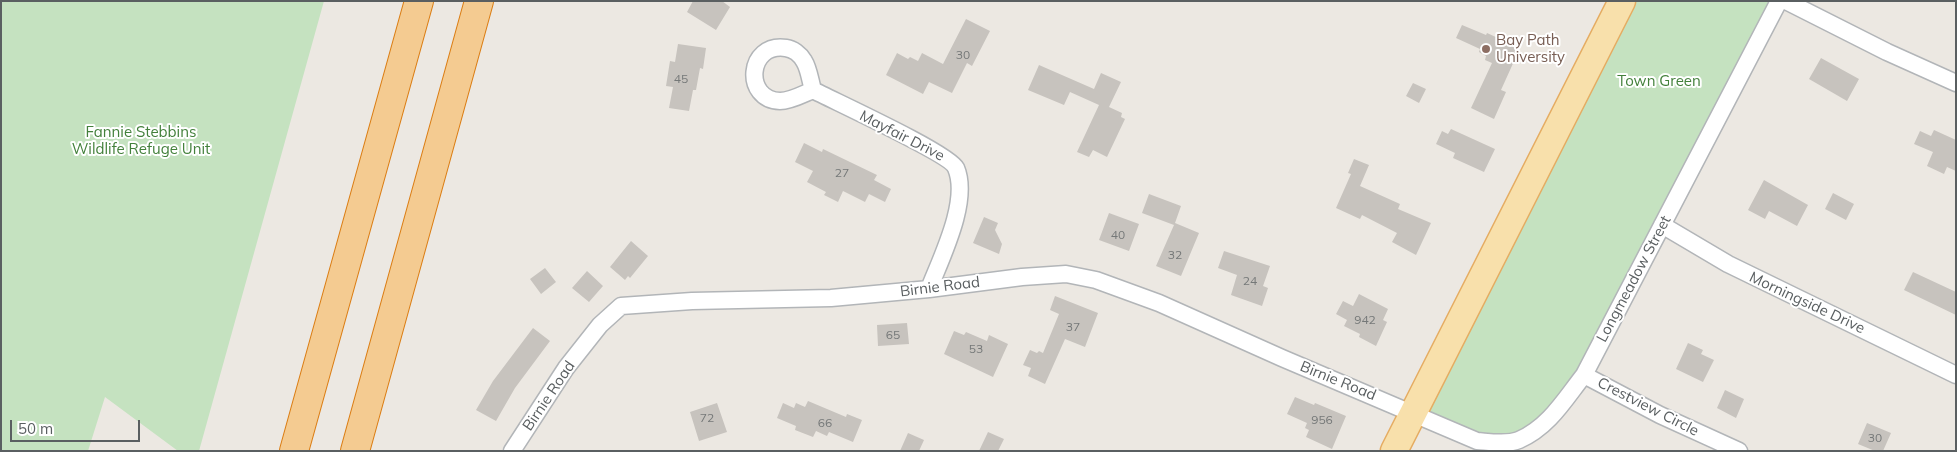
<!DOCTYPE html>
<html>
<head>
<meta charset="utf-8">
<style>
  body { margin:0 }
  #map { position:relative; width:1957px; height:452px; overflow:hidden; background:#ece8e2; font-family:Mulish,sans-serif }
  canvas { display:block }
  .frame { position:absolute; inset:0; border:2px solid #5a5f61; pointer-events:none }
  .scale { position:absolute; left:10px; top:420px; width:130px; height:22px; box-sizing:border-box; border:2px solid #5a5f61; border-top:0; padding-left:6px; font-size:15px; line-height:18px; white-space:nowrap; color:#5a5f61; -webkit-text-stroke:4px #fff; paint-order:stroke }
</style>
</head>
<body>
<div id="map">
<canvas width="1957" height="452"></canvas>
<div class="frame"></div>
<div class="scale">50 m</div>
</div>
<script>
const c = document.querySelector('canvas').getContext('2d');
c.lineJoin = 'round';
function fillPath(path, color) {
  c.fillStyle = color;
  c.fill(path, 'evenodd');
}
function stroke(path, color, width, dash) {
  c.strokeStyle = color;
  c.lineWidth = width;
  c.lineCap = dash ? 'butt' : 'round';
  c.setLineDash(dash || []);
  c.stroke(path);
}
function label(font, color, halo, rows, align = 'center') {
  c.font = font + ' Mulish,sans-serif';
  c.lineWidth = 4;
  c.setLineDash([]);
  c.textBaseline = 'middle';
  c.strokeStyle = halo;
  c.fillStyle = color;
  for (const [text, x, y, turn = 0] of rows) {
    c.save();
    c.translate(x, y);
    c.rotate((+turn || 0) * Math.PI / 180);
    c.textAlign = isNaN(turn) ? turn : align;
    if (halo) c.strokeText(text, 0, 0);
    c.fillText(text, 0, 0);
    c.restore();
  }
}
fillPath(new Path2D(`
  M1,1H324L199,451H178L105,397L88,451H1Z
  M1622,1H1779L1584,375L1548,421L1500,443L1425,419Z`), '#c5e2c0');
fillPath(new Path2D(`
  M693,1H722L730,7L716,30L687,12Z
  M966,19L990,31L972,66L967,63L952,93L929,82L923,94L886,75L897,53L908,59L910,57L918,61L922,53L943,64Z
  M1462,25L1486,35L1487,33L1520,48L1501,90L1506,92L1494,119L1471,108L1492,63L1485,60L1486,56L1479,52L1480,49L1456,38Z
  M678,44L706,48L703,69L700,68L696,90H693L689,111L669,108L673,87L666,86L670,61L675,62Z
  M1821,58L1859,79L1847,101L1809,79Z
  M1039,65L1094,89L1101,73L1121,82L1109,107L1122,113L1121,117L1125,119L1107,157L1093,150L1089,157L1077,152L1099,105L1070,92L1064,105L1028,90Z
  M1413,83L1426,89L1419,103L1406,96Z
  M1451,129L1495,149L1484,172L1453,158L1455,153L1436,144L1442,131L1448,134Z
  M1934,130L1956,140V171L1947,167L1944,174L1927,166L1933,152L1914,144L1920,131L1931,136Z
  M804,143L822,152L823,149L877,175L874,180L891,189L885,202L869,194L865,202L843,191L838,202L824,195L826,192L807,182L813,171L795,162Z
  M1354,159L1369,165L1360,186L1400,204L1398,209L1431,223L1416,255L1392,242L1397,233L1362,215L1360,219L1336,208L1351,174L1348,173Z
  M1764,180L1808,205L1797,226L1769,211L1765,219L1748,210Z
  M1833,193L1854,204L1846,220L1825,209Z
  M1149,194L1181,206L1175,223L1199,233L1181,276L1156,266L1174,225L1142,213Z
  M1109,213L1139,224L1129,251L1099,240Z
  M984,217L998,223L995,230L1002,244L999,254L973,243Z
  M631,241L648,256L630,278L628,276L625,280L610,267Z
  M1224,251L1270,266L1263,286L1268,288L1262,306L1231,295L1237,275L1218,268Z
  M545,268L556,282L541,294L530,279Z
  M587,271L603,286L589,302L572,288Z
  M1913,272L1956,292V315L1904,290Z
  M1359,294L1388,309L1383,320L1387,322L1376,346L1359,337L1360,334L1344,326L1347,320L1336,314L1343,301L1353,306Z
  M1055,296L1098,313L1085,347L1065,339L1045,384L1028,376L1031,368L1023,365L1030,350L1037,353L1039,351L1043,353L1059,314L1050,310Z
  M907,323L909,344L878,346L877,325Z
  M533,328L550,341L515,388L496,421L476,410L493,381Z
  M954,331L964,335L966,332L987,341L989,335L1008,344L993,377L944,354Z
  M1688,343L1703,350L1701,354L1714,360L1703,382L1676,369Z
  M1725,390L1744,399L1736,418L1717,408Z
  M1295,397L1314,405L1315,403L1346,416L1332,449L1306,437L1309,430L1305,428L1307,423L1287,414Z
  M808,401L846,417L847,414L862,420L853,442L829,432L827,436L816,431L813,437L795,430L796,426L777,418L783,403L794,408L796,403L805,407Z
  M717,403L727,432L699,441L690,412Z
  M1867,423L1891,433L1883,451H1875L1858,444Z
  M988,432L1004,439L998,451H979Z
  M908,433L924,440L919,451H900Z`), '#c7c3be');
const minor = new Path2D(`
  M1786,1L1887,52L1956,83
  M813,90C803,94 791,101 780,101C743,100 747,42 786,48C793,49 800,54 804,61C809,69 810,80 813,90C834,101 950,154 956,168C970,201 941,258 929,289
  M1662,225L1728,264L1956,375
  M1584,375L1660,415L1739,451
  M512,451L566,368L600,325L621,306L692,301L831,298L929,289L1022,277L1066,274L1096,280L1159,303L1282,358L1477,441C1490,442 1507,445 1519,440C1549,427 1565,399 1584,375L1779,1`);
const primary = new Path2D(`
  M1394,451L1622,1`);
const motorway = new Path2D(`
  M294,451L419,1
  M355,451L479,1`);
stroke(minor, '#b2b5b8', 19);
stroke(primary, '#e5ac62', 29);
stroke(motorway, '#db7d13', 30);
stroke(minor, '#fff', 16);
stroke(primary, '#f8e0ab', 26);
stroke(motorway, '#f4cb91', 28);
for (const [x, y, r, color] of [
  [1486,49,5,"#8d6e63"]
]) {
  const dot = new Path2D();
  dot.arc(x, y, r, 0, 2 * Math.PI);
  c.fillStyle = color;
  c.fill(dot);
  stroke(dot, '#fff', 2);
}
label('12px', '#757878', null, [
  ["30",963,55],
  ["45",681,79],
  ["27",842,173],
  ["40",1118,235],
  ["32",1175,255],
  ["24",1250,281],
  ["942",1365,320],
  ["37",1073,327],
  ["65",893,335],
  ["53",976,349],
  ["72",707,418],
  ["956",1322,420],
  ["66",825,423],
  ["30",1875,438]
]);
label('15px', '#785e54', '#fff', [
  ["Bay Path",1496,40],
  ["University",1496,57]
], 'left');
label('15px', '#43803b', '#fff', [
  ["Town Green",1659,81],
  ["Fannie Stebbins",141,132],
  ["Wildlife Refuge Unit",141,149]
]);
label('15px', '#5a5f61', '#fff', [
  ["Mayfair Drive",902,136,27],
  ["Longmeadow Street",1634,279,-62],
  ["Birnie Road",940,287,-7],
  ["Morningside Drive",1807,303,25],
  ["Birnie Road",1338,381,22],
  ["Birnie Road",549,396,-56],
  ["Crestview Circle",1648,407,27]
]);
</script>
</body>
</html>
